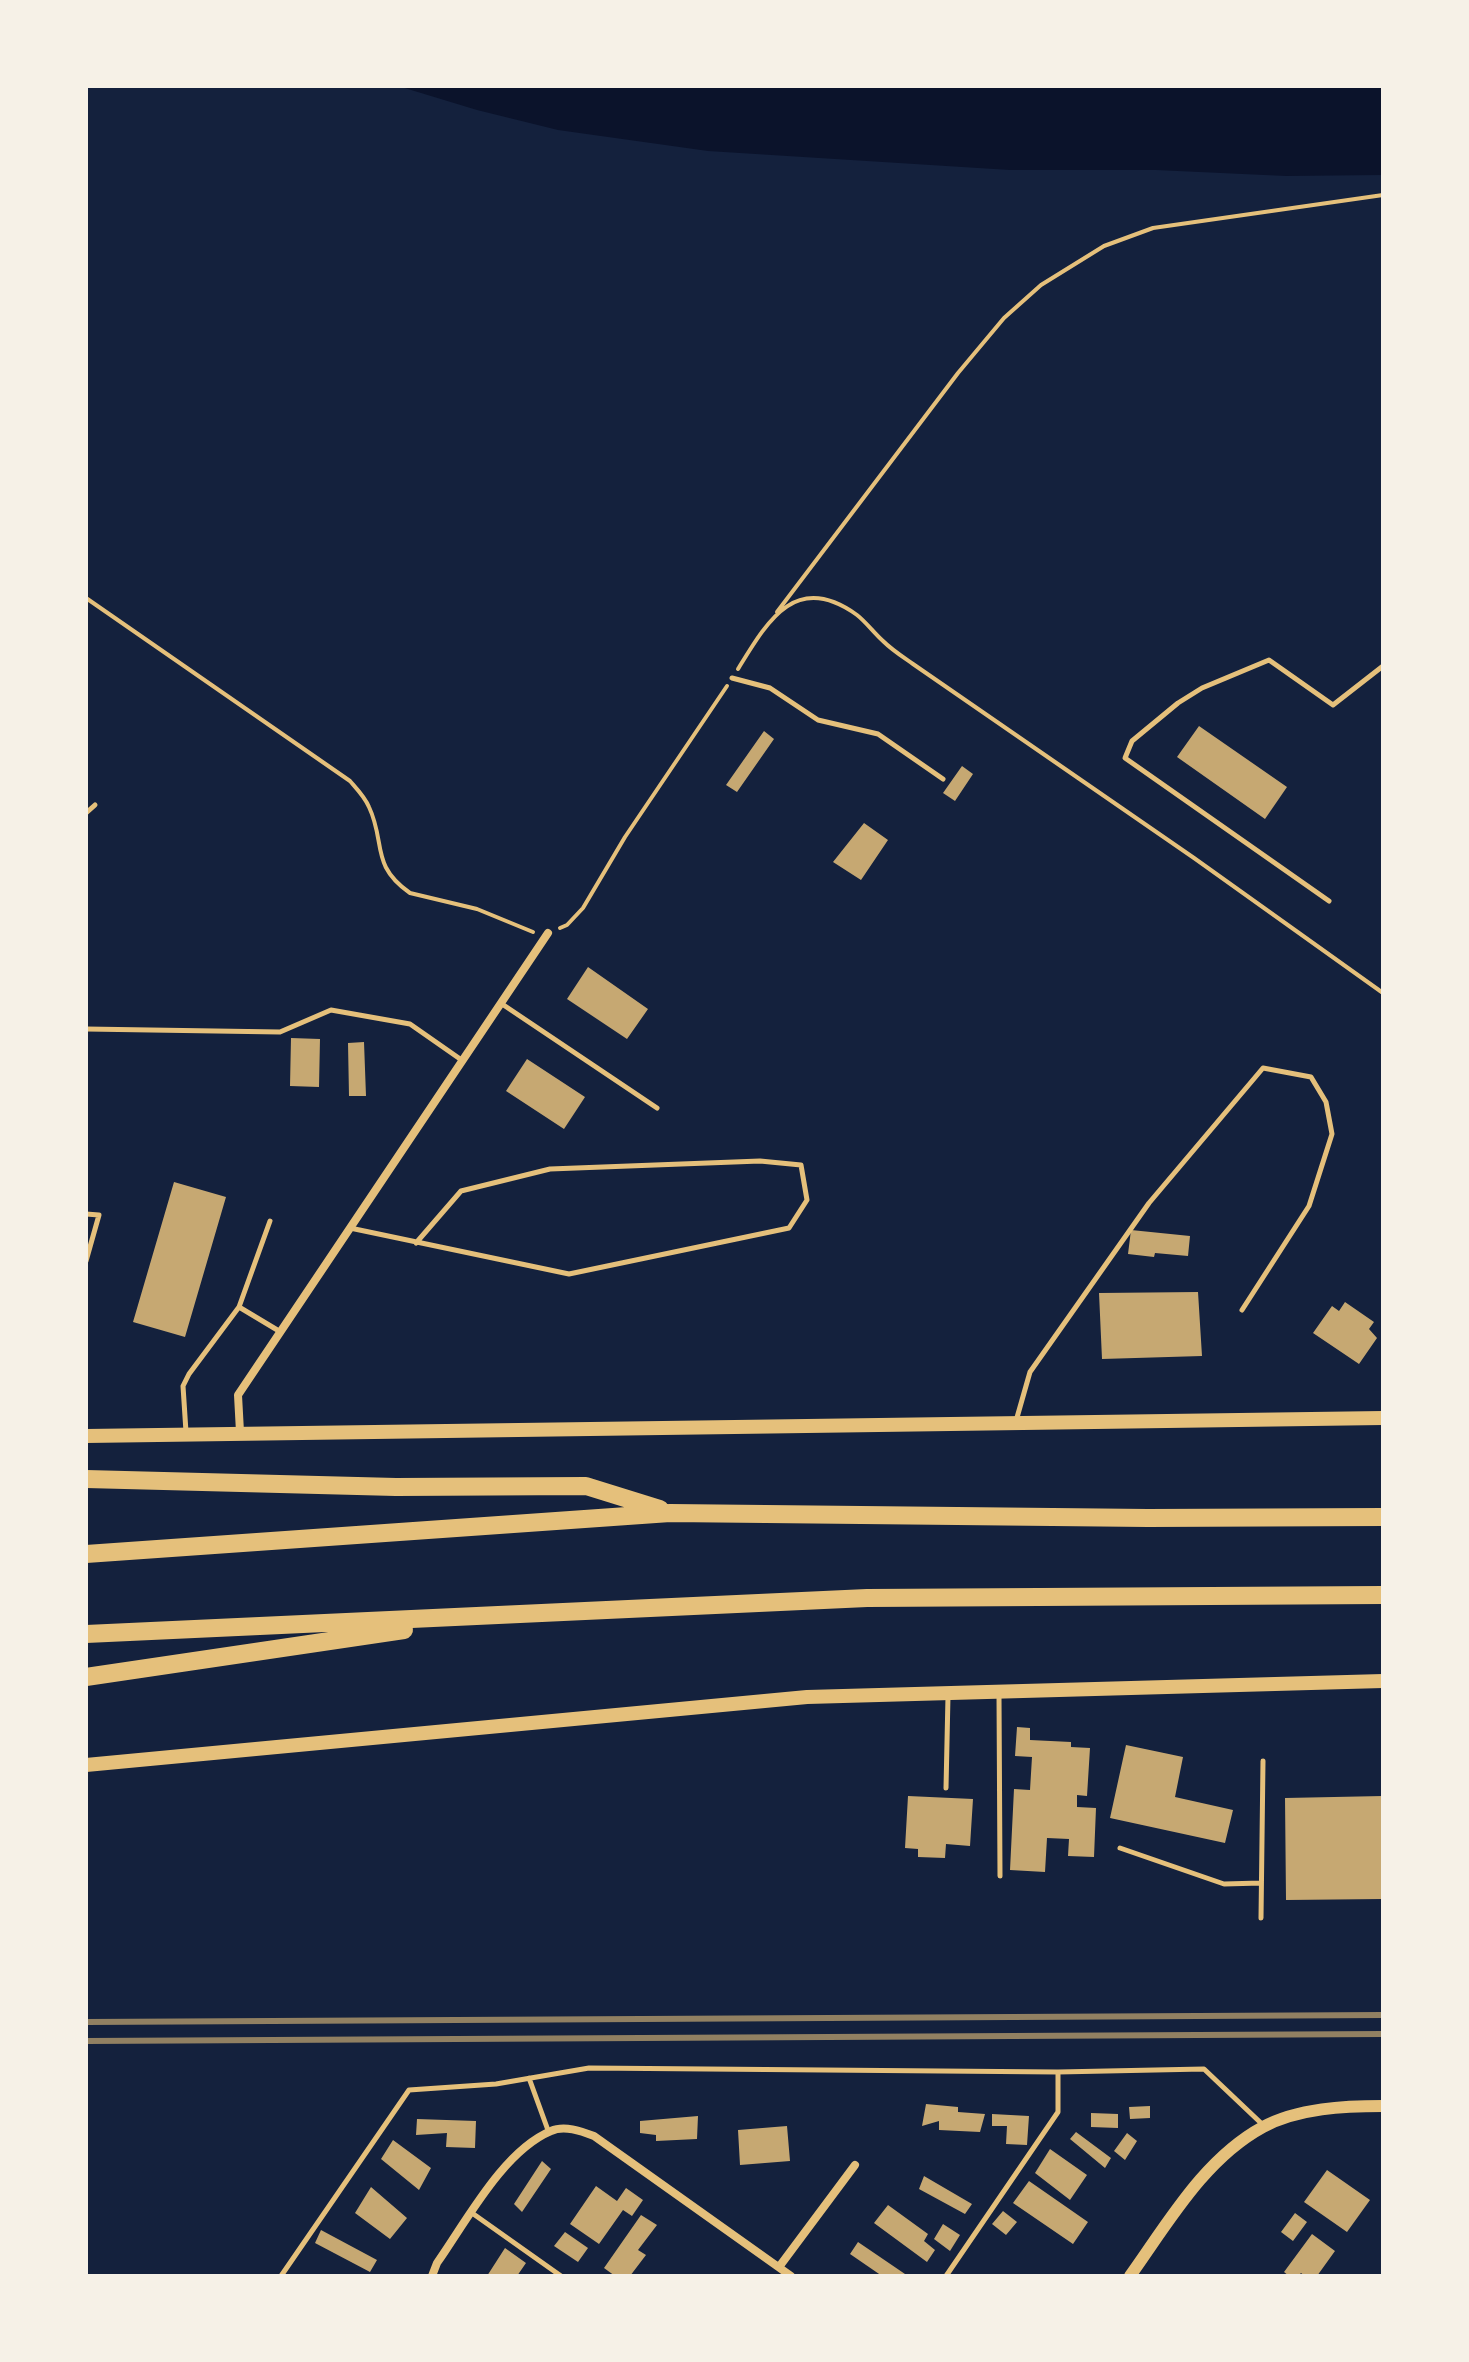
<!DOCTYPE html>
<html>
<head>
<meta charset="utf-8">
<style>
  body { margin:0 }
  #map { position:relative; width:1469px; height:2362px; overflow:hidden; background:#14213d; font-family:"Public Sans",sans-serif }
  canvas { display:block }
  .frame { position:absolute; inset:0; border:88px solid #f6f1e7; pointer-events:none }
</style>
</head>
<body>
<div id="map">
<canvas width="1469" height="2362"></canvas>
<div class="frame"></div>
</div>
<script>
const c = document.querySelector('canvas').getContext('2d');
c.lineJoin = 'round';
function fillPath(path, color) {
  c.fillStyle = color;
  c.fill(path, 'evenodd');
}
function stroke(path, color, width, dash) {
  c.strokeStyle = color;
  c.lineWidth = width;
  c.lineCap = dash ? 'butt' : 'round';
  c.setLineDash(dash || []);
  c.stroke(path);
}
fillPath(new Path2D(`
  M398,86H1383V175L1286,176L1156,170H1010L708,151L558,130L477,110Z`), '#0b132b');
fillPath(new Path2D(`
  M1199,726L1287,787L1265,819L1177,757Z
  M764,731L774,739L737,792L726,785Z
  M962,766L973,774L955,801L943,793Z
  M864,823L888,840L861,880L833,862Z
  M588,967L648,1009L627,1039L567,999Z
  M291,1038L320,1039L319,1087L290,1086Z
  M364,1042L366,1096H349L348,1043Z
  M527,1059L585,1097L564,1129L506,1091Z
  M174,1182L226,1197L185,1337L133,1322Z
  M1131,1230L1190,1236L1188,1256L1155,1253L1154,1257L1128,1254Z
  M1198,1292L1202,1356L1102,1359L1099,1293Z
  M1345,1302L1374,1322L1369,1329L1377,1338L1359,1364L1313,1333L1332,1306L1339,1311Z
  M1017,1727L1030,1728V1740L1071,1742V1747L1090,1748L1087,1796L1077,1795V1807L1096,1808L1094,1857L1068,1856L1069,1839L1047,1838L1045,1872L1010,1870L1014,1789L1030,1790L1032,1757L1015,1756Z
  M1126,1745L1183,1757L1175,1797L1233,1810L1225,1843L1110,1818Z
  M908,1796L973,1799L970,1846L946,1844L945,1858L918,1857V1849L905,1848Z
  M1383,1796V1899L1286,1900L1285,1798Z
  M926,2104L958,2107V2112L985,2114L980,2132L939,2130V2121L922,2126Z
  M1150,2106V2118L1130,2119L1129,2107Z
  M1091,2113L1118,2114V2128L1091,2127Z
  M992,2114L1029,2116L1027,2145L1006,2144L1007,2126H992Z
  M698,2116L697,2139L656,2141V2135L640,2133V2121Z
  M417,2119L476,2121L475,2148L446,2147L447,2133L416,2135Z
  M787,2126L790,2161L740,2165L738,2130Z
  M1076,2132L1111,2158L1105,2168L1070,2139Z
  M1127,2133L1137,2141L1125,2160L1114,2151Z
  M393,2140L431,2168L419,2190L381,2159Z
  M1050,2149L1087,2175L1070,2200L1035,2173Z
  M542,2161L551,2169L522,2212L514,2204Z
  M1327,2170L1370,2200L1347,2232L1304,2202Z
  M924,2176L972,2204L965,2214L919,2189Z
  M1029,2181L1088,2222L1073,2244L1013,2203Z
  M596,2186L617,2201L626,2188L643,2200L632,2216L623,2210L599,2244L570,2224Z
  M371,2187L407,2218L390,2239L355,2213Z
  M888,2205L928,2234L924,2241L935,2250L927,2262L874,2223Z
  M1003,2211L1017,2222L1006,2235L992,2224Z
  M1295,2213L1307,2222L1293,2241L1281,2232Z
  M641,2215L657,2225L638,2250L646,2255L630,2276H615L604,2268Z
  M943,2224L960,2235L950,2251L934,2239Z
  M321,2230L377,2260L370,2272L315,2243Z
  M565,2232L588,2248L578,2262L554,2246Z
  M1312,2234L1335,2251L1317,2276H1305L1301,2273L1298,2276H1289L1284,2272Z
  M858,2242L905,2274L904,2276H882L850,2254Z
  M505,2248L526,2263L517,2276H487Z`), '#c6a872');
stroke(new Path2D(`
  M86,598L350,781C357,789 365,797 369,807C386,843 370,865 410,893L477,909L533,932
  M777,612L958,373L1004,318L1041,285L1104,246L1153,228L1383,195
  M738,669C768,620 796,571 857,615C866,622 874,633 883,641C892,650 903,657 913,664L1194,858L1383,993
  M560,928L567,925L583,908L625,837L727,686`), '#e5c07b', 4);
stroke(new Path2D(`
  M732,678L770,688L818,720L878,734L943,779
  M86,813L95,805
  M1329,901L1125,758L1132,741L1178,703L1202,688L1269,660L1333,705L1383,666
  M502,1004L657,1108
  M86,1029L280,1032L331,1010L410,1024L463,1061
  M86,1214L99,1215L86,1261
  M350,1228L569,1274L789,1228L807,1200L801,1165L760,1161L550,1169L461,1191L416,1243
  M239,1307L279,1331
  M1016,1421L1030,1372L1149,1203L1263,1068L1311,1077L1326,1102L1332,1134L1309,1206L1242,1310
  M186,1432L183,1386L189,1374L239,1307L270,1221
  M999,1695L1000,1876
  M946,1788L948,1696
  M1120,1848L1224,1884L1261,1883
  M1261,1918L1263,1761
  M529,2078L549,2133
  M472,2213L561,2276
  M281,2276L409,2090L496,2084L589,2068L1058,2072L1204,2069L1262,2124
  M946,2276L1058,2112V2072`), '#e5c07b', 5);
stroke(new Path2D(`
  M240,1432L238,1395L548,933
  M779,2267L855,2165
  M432,2276L437,2263C466,2222 503,2151 551,2131C564,2125 581,2131 594,2136L791,2276`), '#e5c07b', 8);
stroke(new Path2D(`
  M1130,2276C1168,2223 1204,2159 1263,2127C1298,2108 1345,2106 1383,2106`), '#e5c07b', 12);
stroke(new Path2D(`
  M86,1436L1383,1418
  M86,1765L807,1697L1383,1681`), '#e5c07b', 14);
stroke(new Path2D(`
  M86,1479L396,1487L586,1486L660,1509
  M86,1554L670,1513L1148,1518L1383,1517
  M86,1634L867,1598L1383,1595
  M86,1677L404,1630`), '#e5c07b', 18);
stroke(new Path2D(`
  M86,2022L1383,2015
  M86,2041L1383,2034`), '#918062', 6);
</script>
</body>
</html>
